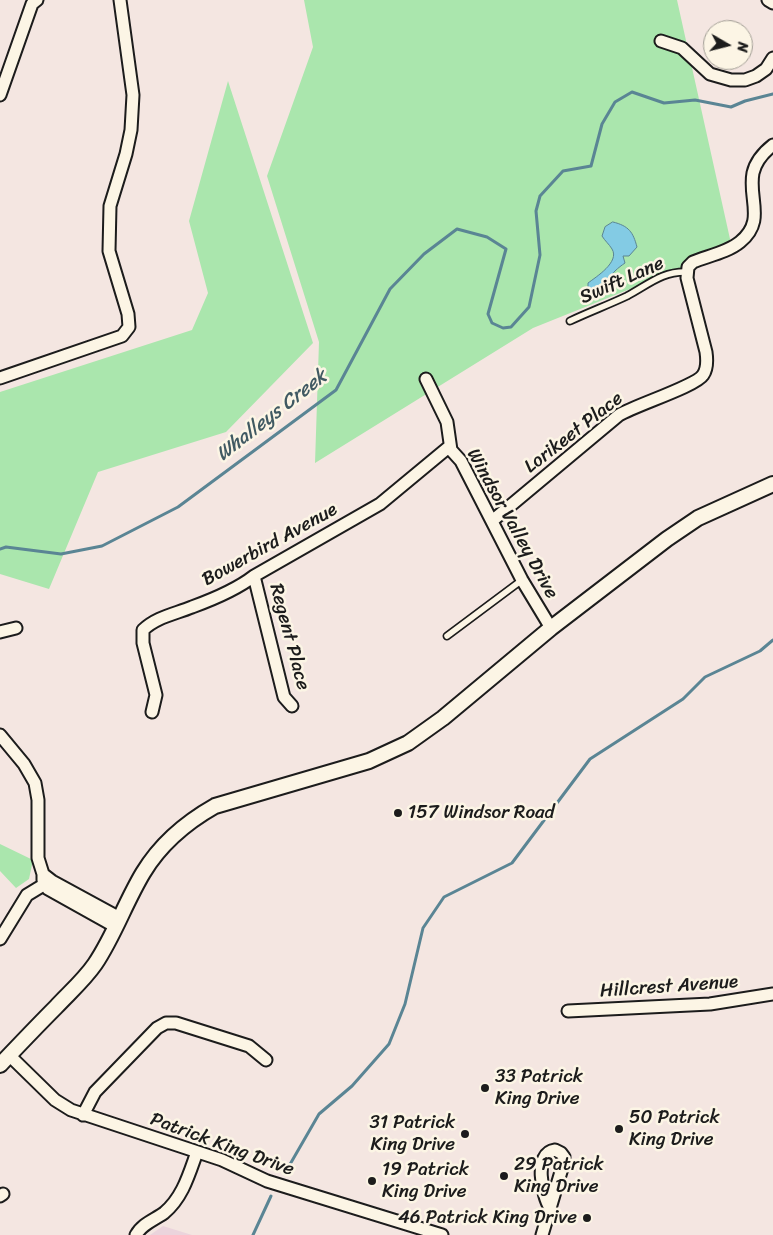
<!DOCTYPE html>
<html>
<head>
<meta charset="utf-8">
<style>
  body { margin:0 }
  #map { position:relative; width:773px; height:1235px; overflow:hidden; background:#f4e6e1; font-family:Sriracha,sans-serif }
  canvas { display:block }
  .north { position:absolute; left:703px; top:20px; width:50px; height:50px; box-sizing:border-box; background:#fcf5e5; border:1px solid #a29e95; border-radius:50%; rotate:98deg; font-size:14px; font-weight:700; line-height:20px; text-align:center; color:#1c1c1c }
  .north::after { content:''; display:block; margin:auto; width:18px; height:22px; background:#1c1c1c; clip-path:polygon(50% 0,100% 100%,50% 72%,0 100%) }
</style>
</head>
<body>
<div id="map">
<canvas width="773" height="1235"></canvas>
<div class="north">N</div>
</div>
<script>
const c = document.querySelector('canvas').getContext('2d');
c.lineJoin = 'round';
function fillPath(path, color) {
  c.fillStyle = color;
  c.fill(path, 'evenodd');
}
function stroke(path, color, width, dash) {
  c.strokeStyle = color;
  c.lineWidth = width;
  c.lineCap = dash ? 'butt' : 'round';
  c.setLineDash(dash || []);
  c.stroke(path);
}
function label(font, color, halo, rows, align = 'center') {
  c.font = font + ' Sriracha,sans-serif';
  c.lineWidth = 5;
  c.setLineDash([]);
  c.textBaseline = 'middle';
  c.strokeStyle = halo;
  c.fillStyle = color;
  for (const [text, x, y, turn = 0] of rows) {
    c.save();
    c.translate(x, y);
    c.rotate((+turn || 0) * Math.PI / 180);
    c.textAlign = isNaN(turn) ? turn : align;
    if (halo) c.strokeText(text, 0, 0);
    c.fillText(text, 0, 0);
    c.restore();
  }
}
fillPath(new Path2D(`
  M163,1226L192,1235H150Z`), '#ebd4dc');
fillPath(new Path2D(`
  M304,0H677L732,248L533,328L315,463L319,342L267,176L313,47Z
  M228,81L313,343L226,432L98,472L49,589L0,574V392L192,330L208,293L189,221Z
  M0,844L33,860L29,879L16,888L0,871Z`), '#aae6ad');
const water = new Path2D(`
  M613,222C629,226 633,232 637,247L629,256H623L625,263C622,265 618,268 615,271C607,279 602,292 588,288V283C596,277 620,262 612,249C609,244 605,241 602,236L605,227Z`);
fillPath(water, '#83cbe4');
stroke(water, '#5a8594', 1);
stroke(new Path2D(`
  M0,549L6,547L61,554L102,546L178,507L336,390L390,289L424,254L457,229L487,237L506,249L488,314L492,323L503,328L511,327L529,307L540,255L536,211L540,196L563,171L591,166L602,124L615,102L632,92L664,103L695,100L731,107L745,101L773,94
  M285,1173L319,1114L352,1086L389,1044L405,1004L423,928L444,897L512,863L590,759L683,699L705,677L760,651L773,640
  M253,1235L271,1196`), '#5a8594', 3);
const service = new Path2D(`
  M570,321C589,312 608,305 627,296C648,285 662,271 687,272
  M447,636L522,580`);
const minor = new Path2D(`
  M768,0L773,3
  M661,41L682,48L710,74L731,80H745L756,76L766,69L773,58
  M0,95L32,4L37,0
  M0,378L122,336L129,327L128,314L109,251L110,206L126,154L131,130L133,95L120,0
  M426,379L447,422L451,450L461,461L522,580L551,628
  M492,521L619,415C636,405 696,386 703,375C708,368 707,359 706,352L687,278L688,267L693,262C708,256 728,252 740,242C766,221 748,199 753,173C756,160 764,152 773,145
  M254,576L284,697L292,706
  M0,632L16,628
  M152,712L156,695L143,643V630C156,617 175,614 192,607C214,599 236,590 254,576L380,504L450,446
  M0,735L24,764L35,783L38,800V858L43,874V880L48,889L116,927
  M43,874L52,881L120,918
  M0,939L27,895L50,881
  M568,1011L710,1004L773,994
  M9,1055L55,1100L71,1110L222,1160L267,1181L442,1235
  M83,1115L95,1092L157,1028L166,1023H176L249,1046L266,1060
  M0,1196L3,1194
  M136,1235C142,1224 154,1220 164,1213C183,1197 189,1174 197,1152
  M542,1235L563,1165L564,1157L561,1153L555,1150C533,1153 542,1195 550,1208`);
const tertiary = new Path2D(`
  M0,1065C19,1045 37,1026 56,1007C69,993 84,980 95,964C114,936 125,903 143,873C161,843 185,823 215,806L369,761L408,743L443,718L551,628L667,539L698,518L773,484`);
stroke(service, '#1c1c1c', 9);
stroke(minor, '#1c1c1c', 15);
stroke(tertiary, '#1c1c1c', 18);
stroke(service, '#fcf5e5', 5.5);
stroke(minor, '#fcf5e5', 11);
stroke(tertiary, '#fcf5e5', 14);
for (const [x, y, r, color] of [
  [398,813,5,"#1c1c1c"],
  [485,1088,5,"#1c1c1c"],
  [619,1129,5,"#1c1c1c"],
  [465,1134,5,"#1c1c1c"],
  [504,1176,5,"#1c1c1c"],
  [372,1181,5,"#1c1c1c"],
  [587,1218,5,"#1c1c1c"]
]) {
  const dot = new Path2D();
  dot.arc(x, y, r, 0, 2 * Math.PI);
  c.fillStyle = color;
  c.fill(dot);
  stroke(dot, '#fcf5e5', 2);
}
label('19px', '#1c1c1c', '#fcf5e5', [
  ["Swift Lane",622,281,-24],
  ["Lorikeet Place",574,433,-38],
  ["Windsor Valley Drive",512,524,61],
  ["Bowerbird Avenue",270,545,-29],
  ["Regent Place",289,637,75],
  ["Hillcrest Avenue",669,987,-4],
  ["Patrick King Drive",222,1145,20]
]);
label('19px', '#1c1c1c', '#fcf5e5', [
  ["157 Windsor Road",408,813],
  ["33 Patrick",495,1077],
  ["King Drive",495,1099],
  ["50 Patrick",629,1118],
  ["King Drive",629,1140],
  ["31 Patrick",455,1123,"right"],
  ["King Drive",455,1145,"right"],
  ["29 Patrick",514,1165],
  ["King Drive",514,1187],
  ["19 Patrick",382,1170],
  ["King Drive",382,1192],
  ["46 Patrick King Drive",577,1218,"right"]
], 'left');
label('italic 20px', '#405962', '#fcf5e5', [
  ["Whalleys Creek",272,416,-38]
]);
</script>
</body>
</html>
